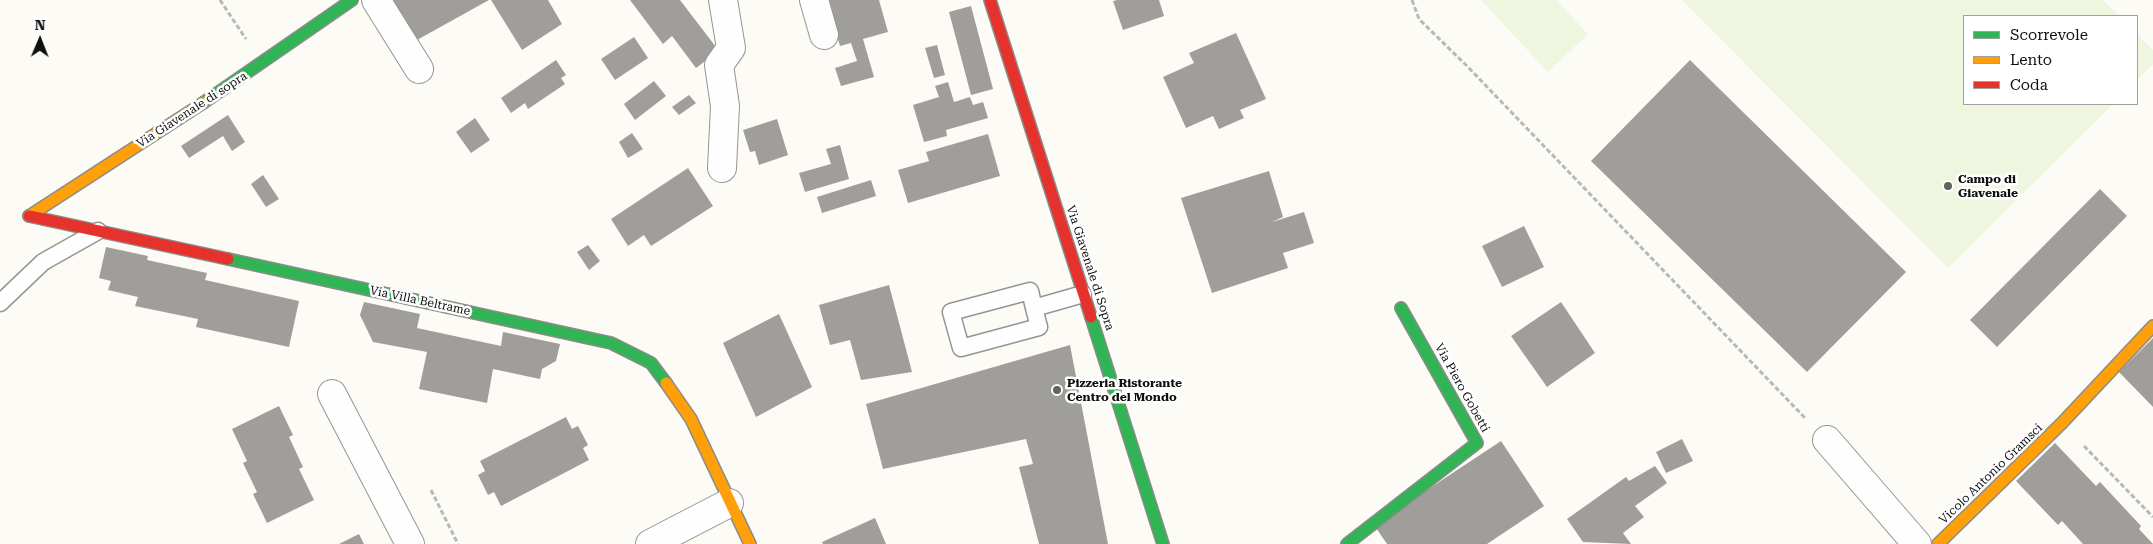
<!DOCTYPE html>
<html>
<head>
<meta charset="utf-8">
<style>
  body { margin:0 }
  #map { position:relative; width:2153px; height:544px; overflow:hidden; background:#fcfbf5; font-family:"Roboto Serif",serif }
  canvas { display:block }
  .legend { position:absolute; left:1963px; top:15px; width:175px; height:90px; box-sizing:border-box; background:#fff; border:1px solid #9f9f9f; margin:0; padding:6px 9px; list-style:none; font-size:15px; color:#0f0f0f }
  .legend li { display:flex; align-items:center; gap:10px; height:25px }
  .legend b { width:25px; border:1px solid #9f9f9f }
  .north { position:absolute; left:15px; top:15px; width:50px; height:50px; -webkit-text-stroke:4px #fff; paint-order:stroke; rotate:1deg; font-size:14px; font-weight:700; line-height:20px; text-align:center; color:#0f0f0f }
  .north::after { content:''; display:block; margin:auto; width:18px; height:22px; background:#0f0f0f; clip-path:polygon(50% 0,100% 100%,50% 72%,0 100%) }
</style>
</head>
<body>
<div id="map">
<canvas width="2153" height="544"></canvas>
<ul class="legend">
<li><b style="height:6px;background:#30b455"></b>Scorrevole</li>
<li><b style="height:6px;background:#ff9f0a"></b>Lento</li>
<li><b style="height:6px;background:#e5322d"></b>Coda</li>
</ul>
<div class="north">N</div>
</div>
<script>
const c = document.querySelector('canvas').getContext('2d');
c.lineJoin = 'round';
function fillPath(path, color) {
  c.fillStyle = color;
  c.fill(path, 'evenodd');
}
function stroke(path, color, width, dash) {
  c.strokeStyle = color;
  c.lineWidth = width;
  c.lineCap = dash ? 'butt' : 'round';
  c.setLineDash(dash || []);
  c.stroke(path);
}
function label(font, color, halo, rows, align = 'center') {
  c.font = font + ' "Roboto Serif",serif';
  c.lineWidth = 5;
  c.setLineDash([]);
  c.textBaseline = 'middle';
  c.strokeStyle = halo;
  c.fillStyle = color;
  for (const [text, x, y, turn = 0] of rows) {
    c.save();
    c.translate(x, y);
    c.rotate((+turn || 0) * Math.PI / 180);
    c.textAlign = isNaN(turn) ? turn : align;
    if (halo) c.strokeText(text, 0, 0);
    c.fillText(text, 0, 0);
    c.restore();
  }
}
fillPath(new Path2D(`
  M1481,0H1556L1588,34L1548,72Z
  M1682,0H2103L2119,16H1964V104H2113L1948,268Z
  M2137,34L2153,50V64L2137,80Z`), '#eef6df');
fillPath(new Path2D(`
  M393,0H489L417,40Z
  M491,0H548L562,24L522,50Z
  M630,0H680L719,51L696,68L672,36L663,44Z
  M827,0H879L888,32L863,39L874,77L841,86L835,68L857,61L851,43L840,46Z
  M1117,0H1159L1164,16L1123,30L1113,1Z
  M971,6L993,89L971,95L949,12Z
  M1236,33L1266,99L1240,110L1244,118L1219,129L1213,116L1186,128L1163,77L1194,63L1189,53Z
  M634,37L648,58L615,80L601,59Z
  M937,45L945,75L934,78L925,48Z
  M556,60L566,75L561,78L565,84L528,109L525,103L511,113L501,98Z
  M1690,60L1906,272L1807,372L1591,161Z
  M654,81L666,96L635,120L624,104Z
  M948,82L954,102L970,97L973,105L983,102L988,118L946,130L947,136L924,142L913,105L939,97L935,86Z
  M689,95L696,103L679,115L672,107Z
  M228,115L245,142L232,151L223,136L189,158L181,146Z
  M475,118L490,140L471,153L456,132Z
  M777,119L788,155L759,165L755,151L750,152L743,130Z
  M632,133L643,149L628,158L619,142Z
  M988,134L1000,176L908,203L898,170L929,161L926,152Z
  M840,145L849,179L805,192L799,173L831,164L826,149Z
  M688,168L713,206L651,246L644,235L628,246L611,219Z
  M1269,171L1283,217L1272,222L1304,212L1314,243L1283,253L1288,268L1212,293L1181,198Z
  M263,175L279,199L266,207L251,184Z
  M871,180L876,196L822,213L817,197Z
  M2100,189L2127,216L1997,347L1970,320Z
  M1524,226L1544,267L1502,287L1482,246Z
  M588,245L600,261L589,270L577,252Z
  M106,247L148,256L147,260L207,273L205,280L299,301L289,347L196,327L198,319L135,306L138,297L108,290L111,281L99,278Z
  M889,285L912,372L861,380L850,340L830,345L819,305Z
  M364,302L420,314L417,328L501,346L503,332L560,344L556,361L542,369L540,379L493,369L487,403L419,389L427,352L373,342L360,315Z
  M1561,302L1595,353L1547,387L1511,336Z
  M779,314L812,387L756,417L723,343Z
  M2153,338V407L2119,372Z
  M1070,345L1108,544H1039L1019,467L1033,464L1026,439L883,469L866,404Z
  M279,406L293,435L289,437L303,467L299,469L314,500L267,523L253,494L257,492L243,463L247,461L232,429Z
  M566,417L572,429L578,426L588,445L583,448L589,460L501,506L494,492L488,495L478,475L485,471L480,461Z
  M1682,439L1693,461L1666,473L1656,452Z
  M1501,441L1544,506L1487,544H1387L1374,525Z
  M2055,443L2096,486L2100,482L2141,526L2139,529L2153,544H2083L2062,521L2058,525L2016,481Z
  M1655,466L1667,483L1635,506L1644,517L1623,533L1631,544L1583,542L1567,519L1626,477L1629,481Z
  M875,518L886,544H823L822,542Z
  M359,534L364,544H339Z`), '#a09e9a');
const lane = new Path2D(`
  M0,303L43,262L98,231
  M1034,308L1039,327L961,348L951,312L1030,291L1034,308L1083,294`);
const street = new Path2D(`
  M376,0L419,69
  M814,0L824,35
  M722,168L725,106L719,65L731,48L723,0
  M332,394L410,544
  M1827,440L1917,544
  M650,544L729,503`);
const fast = new Path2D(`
  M203,103L352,0
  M228,259L611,343L651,363L666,383
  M1091,317L1163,544
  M1347,544L1477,443L1401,308`);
const slow = new Path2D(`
  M29,216L203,103
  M666,383L691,419L750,544
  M1938,544L2062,423L2153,326`);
const jam = new Path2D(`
  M990,0L1091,317
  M29,216L228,259`);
stroke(lane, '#969593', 19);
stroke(street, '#969593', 30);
stroke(fast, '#8c8c89', 14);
stroke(slow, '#8c8c89', 14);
stroke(jam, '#8c8c89', 14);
stroke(new Path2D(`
  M220,0L246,39
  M1412,0L1419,19L1467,66L1806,419
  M2084,446L2153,517
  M431,490L458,544`), '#b9b9b8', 3, [5, 2.5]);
stroke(lane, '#fffefe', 16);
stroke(street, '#fffefe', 28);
stroke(fast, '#30b455', 11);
stroke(slow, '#ff9f0a', 11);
stroke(jam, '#e5322d', 11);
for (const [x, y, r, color] of [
  [1948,186,5,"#626260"],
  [1057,390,5,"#626260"]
]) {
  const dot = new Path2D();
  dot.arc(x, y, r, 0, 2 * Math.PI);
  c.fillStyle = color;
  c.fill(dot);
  stroke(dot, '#fff', 2);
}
label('12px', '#0f0f0f', '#fff', [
  ["Via Giavenale di sopra",192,110,-33],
  ["Via Giavenale di Sopra",1090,268,72],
  ["Via Villa Beltrame",420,301,12],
  ["Via Piero Gobetti",1462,388,61],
  ["Vicolo Antonio Gramsci",1991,474,-44]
]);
label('bold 12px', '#0f0f0f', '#fff', [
  ["Campo di",1958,179],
  ["Giavenale",1958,193],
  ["Pizzeria Ristorante",1067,383],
  ["Centro del Mondo",1067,397]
], 'left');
</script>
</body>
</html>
